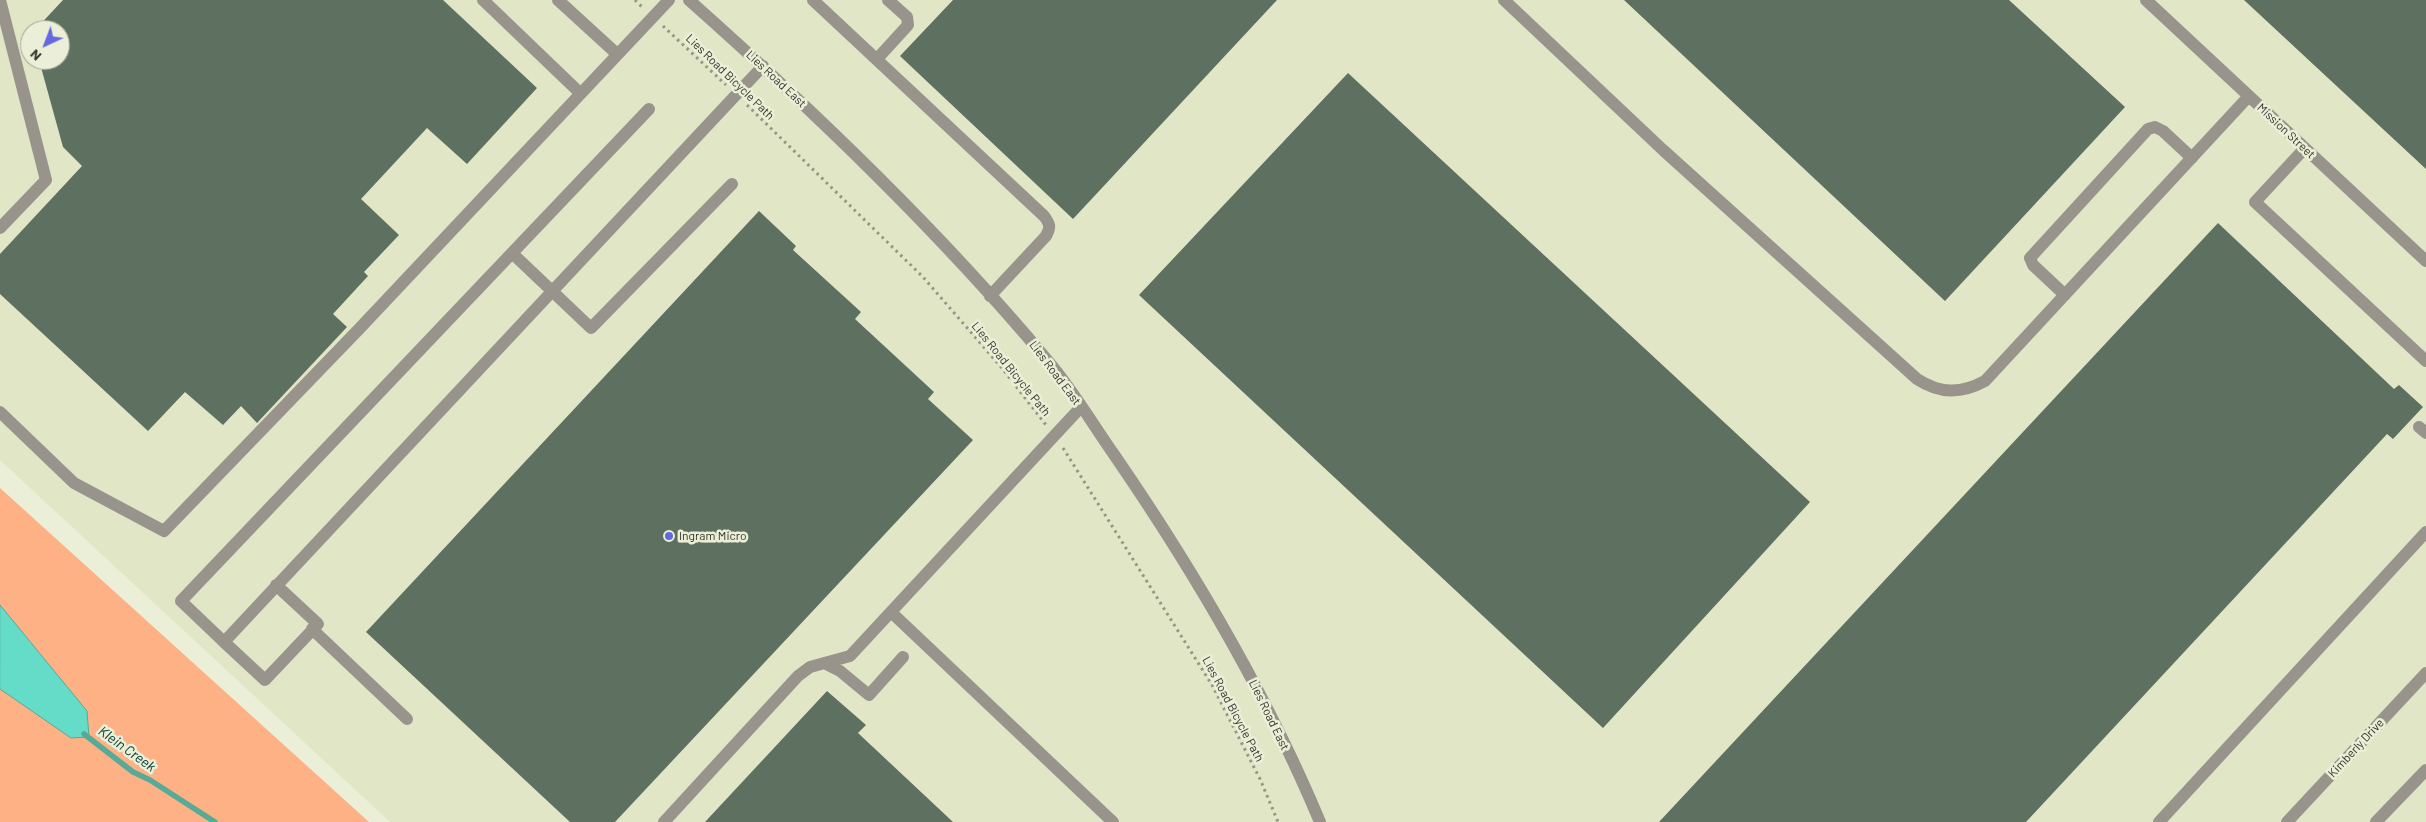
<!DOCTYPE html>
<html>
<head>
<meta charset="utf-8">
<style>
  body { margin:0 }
  #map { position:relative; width:2426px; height:822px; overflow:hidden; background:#ebefd7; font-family:Barlow,sans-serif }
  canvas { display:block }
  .north { position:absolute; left:20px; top:20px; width:50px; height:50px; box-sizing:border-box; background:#ebefd7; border:1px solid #a1a492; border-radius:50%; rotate:223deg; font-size:14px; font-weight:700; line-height:20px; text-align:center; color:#33342b }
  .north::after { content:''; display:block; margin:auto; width:18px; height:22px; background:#6468e1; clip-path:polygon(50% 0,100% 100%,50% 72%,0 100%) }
</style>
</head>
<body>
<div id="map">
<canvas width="2426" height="822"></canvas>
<div class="north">N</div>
</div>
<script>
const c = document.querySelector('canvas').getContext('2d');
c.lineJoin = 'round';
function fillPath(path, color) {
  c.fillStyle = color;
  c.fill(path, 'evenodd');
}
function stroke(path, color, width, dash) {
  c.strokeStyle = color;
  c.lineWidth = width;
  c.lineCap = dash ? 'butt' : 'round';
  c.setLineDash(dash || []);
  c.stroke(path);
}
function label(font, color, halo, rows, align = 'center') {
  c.font = font + ' Barlow,sans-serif';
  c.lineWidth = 5;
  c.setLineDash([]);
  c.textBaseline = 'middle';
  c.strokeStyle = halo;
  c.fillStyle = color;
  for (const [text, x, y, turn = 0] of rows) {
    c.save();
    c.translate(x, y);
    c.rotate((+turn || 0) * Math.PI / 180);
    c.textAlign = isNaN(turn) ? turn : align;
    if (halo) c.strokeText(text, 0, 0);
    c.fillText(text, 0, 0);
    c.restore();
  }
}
fillPath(new Path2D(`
  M0,0H2426V822H390L0,460ZM30,30H60V60H30Z`), '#e0e6c6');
fillPath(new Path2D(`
  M0,488L369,822H0Z`), '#fdb185');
const water = new Path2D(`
  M0,605L87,711L89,737L71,738L0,689Z`);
fillPath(water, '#65dcc7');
stroke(water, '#56aa98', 1);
stroke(new Path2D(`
  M84,734L133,772L150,780L215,822`), '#56aa98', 5.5);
fillPath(new Path2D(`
  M63,0H443L537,88L467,164L427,128L361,199L399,235L364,272L368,276L333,314L347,327L257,423L241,406L223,425L185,392L148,431L0,294V254L82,166L63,147L39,60H60V30H35Z
  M953,0H1277L1073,219L900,56Z
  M1624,0H2009L2125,107L1945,301Z
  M2244,0H2426V169Z
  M1348,73L1810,502L1603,728L1139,295Z
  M759,211L796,246L793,250L861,312L855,319L934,392L928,399L973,440L615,822H570L366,632Z
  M2218,223L2394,389L2399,385L2423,407L2393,439L2387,434L2026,822H1659Z
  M827,691L866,725L858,733L953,822H705Z`), '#5e7060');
stroke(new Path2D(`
  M635,0L642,7
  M663,26L726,85
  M747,105L923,277L1001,367L1046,425
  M1063,448L1212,685L1260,779L1278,822`), '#939685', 3, [2.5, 4]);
stroke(new Path2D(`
  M483,0L580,93
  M558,0L617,54
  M689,0C816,113 939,231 1048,361C1073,390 1093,425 1115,456C1194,571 1266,693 1320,822
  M813,0L1044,216C1050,224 1051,227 1046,236L990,296
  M1504,0L1663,150L1917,379C1940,394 1961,394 1985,381L2249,96
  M2146,0L2426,261
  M877,59L908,25L907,17L888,0
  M649,109L181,601L224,642L763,66
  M2305,148L2255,202L2426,361
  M0,228L46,180L0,0
  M513,254L591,328L732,184
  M2065,295L2033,265L2030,258L2148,129L2155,127L2163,131L2192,158
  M0,412L74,483L164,531L360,328L669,0
  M2419,427L2426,433
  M891,612L1113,822
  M312,629L407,719
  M224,642L265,680L318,624L276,585
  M824,663L840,671L869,695L903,657
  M664,822L798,676L810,667L850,656L1081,407
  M2159,822L2426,532
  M2287,822L2426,673
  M2376,822L2426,770`), '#99948b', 12);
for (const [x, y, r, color] of [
  [669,536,5,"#6468e1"]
]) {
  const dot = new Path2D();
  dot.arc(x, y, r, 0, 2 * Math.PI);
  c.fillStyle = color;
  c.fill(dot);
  stroke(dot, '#ebefd7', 2);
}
label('12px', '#33342b', '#ebefd7', [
  ["Lies Road Bicycle Path",730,77,44],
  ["Lies Road East",776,79,43],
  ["Mission Street",2286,131,43],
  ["Lies Road Bicycle Path",1011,369,51],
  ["Lies Road East",1055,373,53],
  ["Lies Road Bicycle Path",1233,709,62],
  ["Lies Road East",1269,715,64],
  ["Kimberly Drive",2356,748,-47]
]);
label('12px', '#33342b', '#ebefd7', [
  ["Ingram Micro",679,536]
], 'left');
label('italic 14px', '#094139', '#ebefd7', [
  ["Klein Creek",127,749,36]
]);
</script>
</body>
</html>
